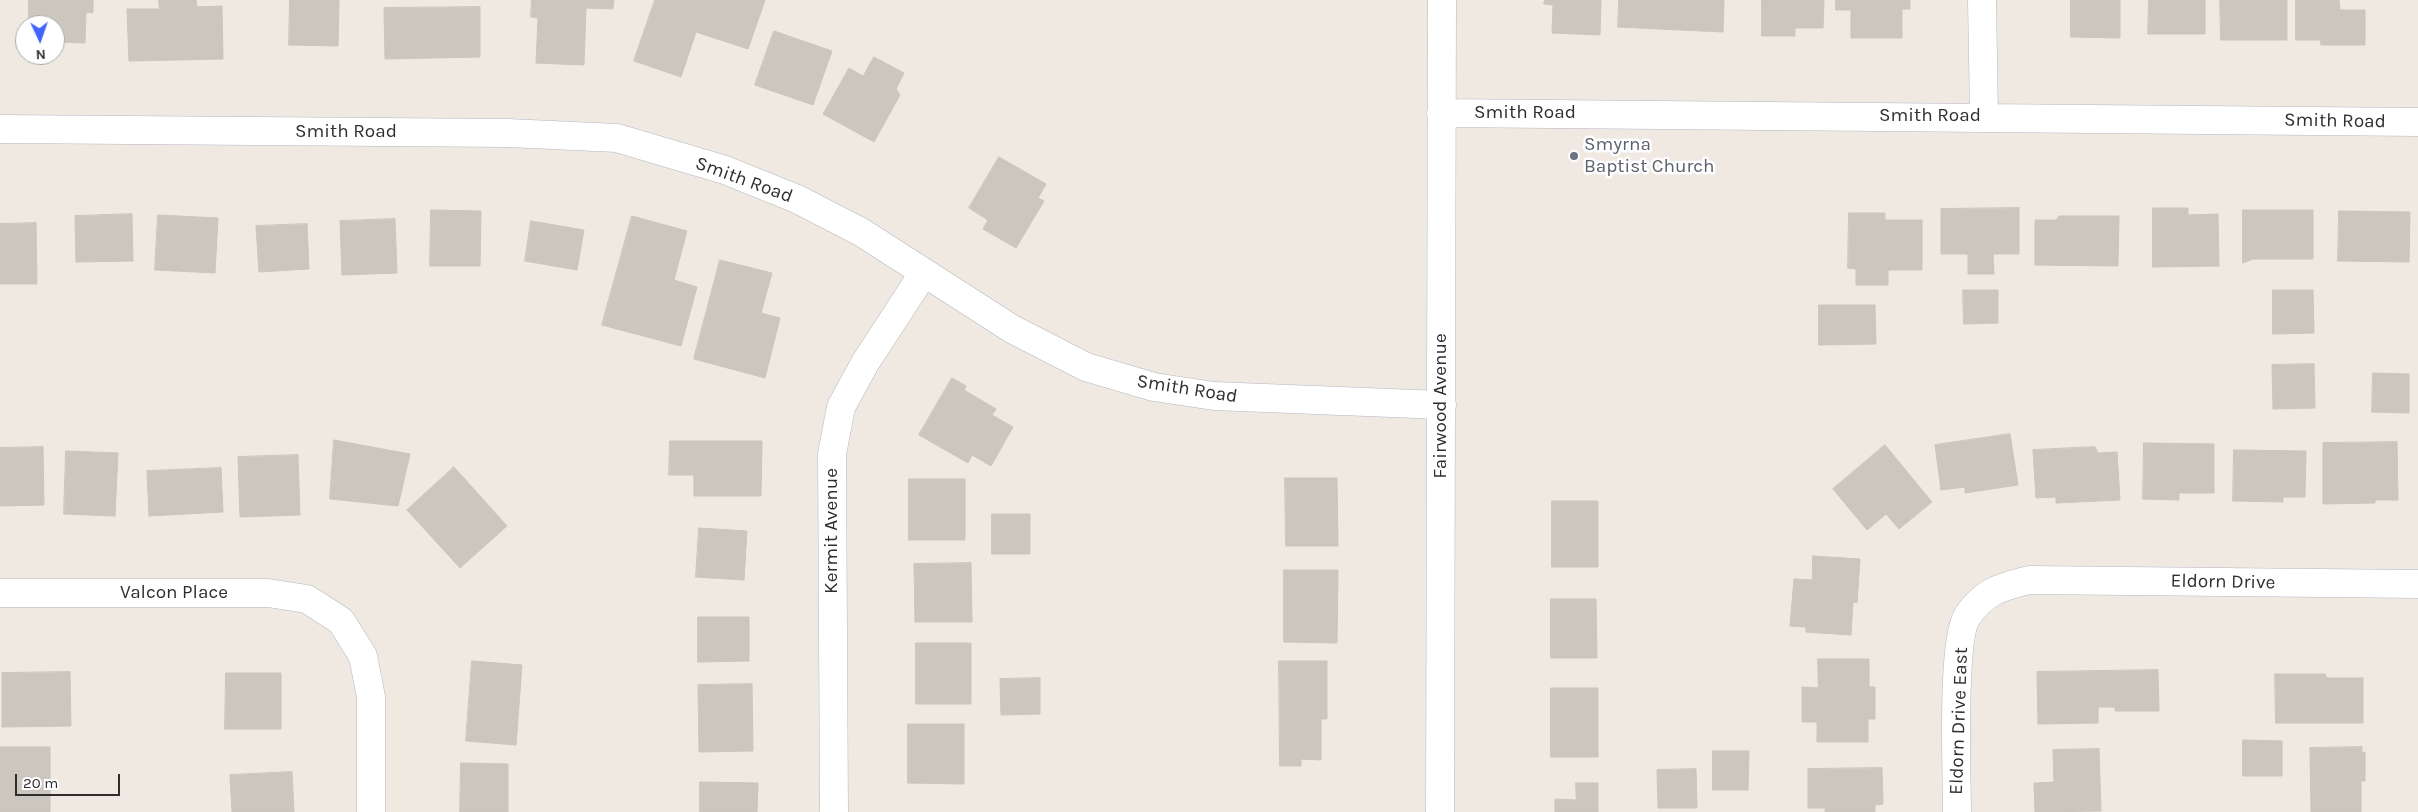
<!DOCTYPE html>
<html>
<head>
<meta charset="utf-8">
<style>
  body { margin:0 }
  #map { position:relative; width:2418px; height:812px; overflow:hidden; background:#efe9e1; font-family:Karla,sans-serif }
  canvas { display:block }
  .north { position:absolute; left:15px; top:15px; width:50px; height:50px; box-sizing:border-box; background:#fff; border:1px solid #ababab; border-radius:50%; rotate:177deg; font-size:14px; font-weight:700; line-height:20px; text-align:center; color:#2e2e2e }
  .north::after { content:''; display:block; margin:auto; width:18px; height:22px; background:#4264fb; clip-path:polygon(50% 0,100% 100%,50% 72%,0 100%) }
  .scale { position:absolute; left:15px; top:774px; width:105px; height:22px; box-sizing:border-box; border:2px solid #2e2e2e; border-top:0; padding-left:6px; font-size:15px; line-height:18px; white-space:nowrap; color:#2e2e2e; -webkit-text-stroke:4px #fff; paint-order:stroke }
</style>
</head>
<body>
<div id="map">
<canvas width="2418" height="812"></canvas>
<div class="north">N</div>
<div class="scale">20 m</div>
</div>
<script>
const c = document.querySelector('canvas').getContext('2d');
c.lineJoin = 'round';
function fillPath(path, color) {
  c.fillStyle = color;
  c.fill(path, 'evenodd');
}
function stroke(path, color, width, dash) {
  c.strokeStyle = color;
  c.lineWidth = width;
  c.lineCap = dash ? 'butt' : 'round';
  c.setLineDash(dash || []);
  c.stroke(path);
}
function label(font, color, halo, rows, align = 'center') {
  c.font = font + ' Karla,sans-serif';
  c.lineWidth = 5;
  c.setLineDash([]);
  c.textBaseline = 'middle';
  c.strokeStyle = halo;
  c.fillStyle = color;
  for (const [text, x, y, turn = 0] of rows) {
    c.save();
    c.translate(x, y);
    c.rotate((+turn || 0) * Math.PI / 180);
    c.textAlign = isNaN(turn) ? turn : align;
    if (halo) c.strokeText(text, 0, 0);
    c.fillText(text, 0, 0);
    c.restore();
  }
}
const building = new Path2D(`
  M29,0H93V13L86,12L85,43L55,42V25H29Z
  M159,0H196L197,7L222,6L223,59L129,61L127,9H159Z
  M290,0H339L338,46L289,45Z
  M532,0H614L613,9L586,8L584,65L536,63L538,18L531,17Z
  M655,0H765L748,49L696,32L681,77L634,61Z
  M1545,0H1601L1600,35L1552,33L1553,5L1544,4Z
  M1619,0H1724L1723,32L1618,27Z
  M1762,0H1824L1823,28H1795V36H1762Z
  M1836,0H1910V9H1902V38H1851V10H1836Z
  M2071,0H2120V38L2071,37Z
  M2149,0H2205V34H2148Z
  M2220,0H2287V40H2221Z
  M2296,0H2339L2340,10H2365V45H2321L2320,40H2296Z
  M480,7V57L385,59L384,8Z
  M774,31L832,51L813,105L755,85Z
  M874,57L904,73L896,89L900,95L874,142L823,114L849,68L863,76Z
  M999,157L1046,184L1038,198L1044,201L1016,248L983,229L988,220L969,208Z
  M2019,208V254H1993L1994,274H1968V254H1941V209Z
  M2153,208H2188V215L2218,214L2219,266L2153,267Z
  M431,210L481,211L480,266H430Z
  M2243,210H2313V259H2253L2243,263Z
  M2339,211L2410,212L2409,262L2338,261Z
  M1849,213H1885V220H1922V270H1888V285H1856V269L1848,268Z
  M132,214L133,261L76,262L75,216Z
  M158,215L218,218L215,273L155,270Z
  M632,216L687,231L674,280L697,287L681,346L602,325Z
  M2059,216H2119L2118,266L2035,265V220H2056Z
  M395,219L397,273L342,275L340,221Z
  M531,221L584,230L577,270L525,261Z
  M36,223L37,284H0V224Z
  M307,224L309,269L259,272L256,226Z
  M720,260L772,273L761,313L780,318L765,378L694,359Z
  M1963,290H1998V323L1964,324Z
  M2273,290H2313L2314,333L2273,334Z
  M1819,305H1875L1876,344L1819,345Z
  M2314,364L2315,408L2273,409L2272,365Z
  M2373,373L2409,374V413L2372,412Z
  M952,378L966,386L964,390L996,409L992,415L1013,427L991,466L972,455L968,463L919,435Z
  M2010,434L2018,485L1965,493V487L1941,490L1935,445Z
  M334,440L410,454L398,506L330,499Z
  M670,441H762L761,496H694V475H669Z
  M2397,442L2398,500H2375V503L2323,504V443Z
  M2144,443L2214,444V493H2179V500L2143,499Z
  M1885,445L1932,502L1899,529L1886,514L1867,530L1833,489Z
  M43,447L44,505L0,506V448Z
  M2095,447L2098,453L2117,452L2120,500L2056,503V497L2036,498L2033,450Z
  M2234,450L2306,451L2305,497H2283V502L2233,501Z
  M66,451L118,453L115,516L64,514Z
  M298,455L300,515L240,517L238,457Z
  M454,467L507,526L460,568L407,510Z
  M221,468L223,512L149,516L147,471Z
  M1285,478H1337L1338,546H1286Z
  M909,479H965V540H909Z
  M1552,501H1598V567H1552Z
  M992,514H1030V554H992Z
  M699,528L747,531L744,580L696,577Z
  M1813,556L1860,559L1857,603L1853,602L1851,635L1806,632V627L1790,626L1794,579L1812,580Z
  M971,563L972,622H915L914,564Z
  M1284,570H1338L1337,643L1284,642Z
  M1551,599H1596L1597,658H1551Z
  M698,617H749V661L698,662Z
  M916,643H971V704H916Z
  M1818,659H1869V687H1875V719H1868V742H1817V722H1802V687L1818,688Z
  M472,661L522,665L516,745L466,741Z
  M1279,661H1327V719H1321V760L1301,759V766H1280Z
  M2158,670L2159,711H2115V707H2098V723L2038,724L2037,672Z
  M70,672L71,726L2,727V673Z
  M226,673H281V729H225Z
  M2275,674H2325L2327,678H2363V723H2276Z
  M1040,678V714L1001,715L1000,679Z
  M752,684L753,751L699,752L698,685Z
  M1551,688H1598V757H1551Z
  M908,724H964V784L908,783Z
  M2243,740L2282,741V776H2243Z
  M0,747H50V812H0Z
  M2362,747V753L2365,752V781H2361V812H2311L2310,748Z
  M2099,749L2101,811L2035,812L2034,783L2054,782L2053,750Z
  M1713,751H1749L1748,790H1713Z
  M461,763L508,764V812H460Z
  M1882,768L1883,804L1875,805V812H1825V808H1808V769Z
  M1696,769L1697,808H1658L1657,770Z
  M292,772L294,812H232L230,775Z
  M700,782L758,783L757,812H700Z
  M1576,783H1598V812H1555V799L1576,800Z`);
fillPath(building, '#cbc7bf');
stroke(building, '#cbc5ba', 1);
const minor = new Path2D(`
  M1982,0L1984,116
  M1441,113L2418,122
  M0,129L508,133L617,138L725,170L797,199L861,232L1012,329L1086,367L1154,387L1214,396L1442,405
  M0,593H268L307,599L341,621L363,656L371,697V812
  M834,812L832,454L841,407L865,363L923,274
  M1440,812L1442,0
  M1957,812C1957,776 1951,638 1968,615C1986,590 2002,587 2029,580L2418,584`);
stroke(minor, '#b4b7c1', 29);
stroke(minor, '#fff', 28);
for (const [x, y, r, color] of [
  [1574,156,5,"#6b7280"]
]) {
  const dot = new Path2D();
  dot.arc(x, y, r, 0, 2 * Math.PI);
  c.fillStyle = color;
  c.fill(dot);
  stroke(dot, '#fff', 2);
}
label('19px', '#2e2e2e', '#fff', [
  ["Smith Road",1525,113],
  ["Smith Road",1930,116],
  ["Smith Road",2335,121,1],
  ["Smith Road",346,132],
  ["Smith Road",744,180,20],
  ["Smith Road",1187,389,9],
  ["Fairwood Avenue",1441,406,-90],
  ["Kermit Avenue",832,531,-90],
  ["Eldorn Drive",2223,582,1],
  ["Valcon Place",174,593],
  ["Eldorn Drive East",1959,721,-88]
]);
label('19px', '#5b616d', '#fff', [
  ["Smyrna",1584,145],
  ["Baptist Church",1584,167]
], 'left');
</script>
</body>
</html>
